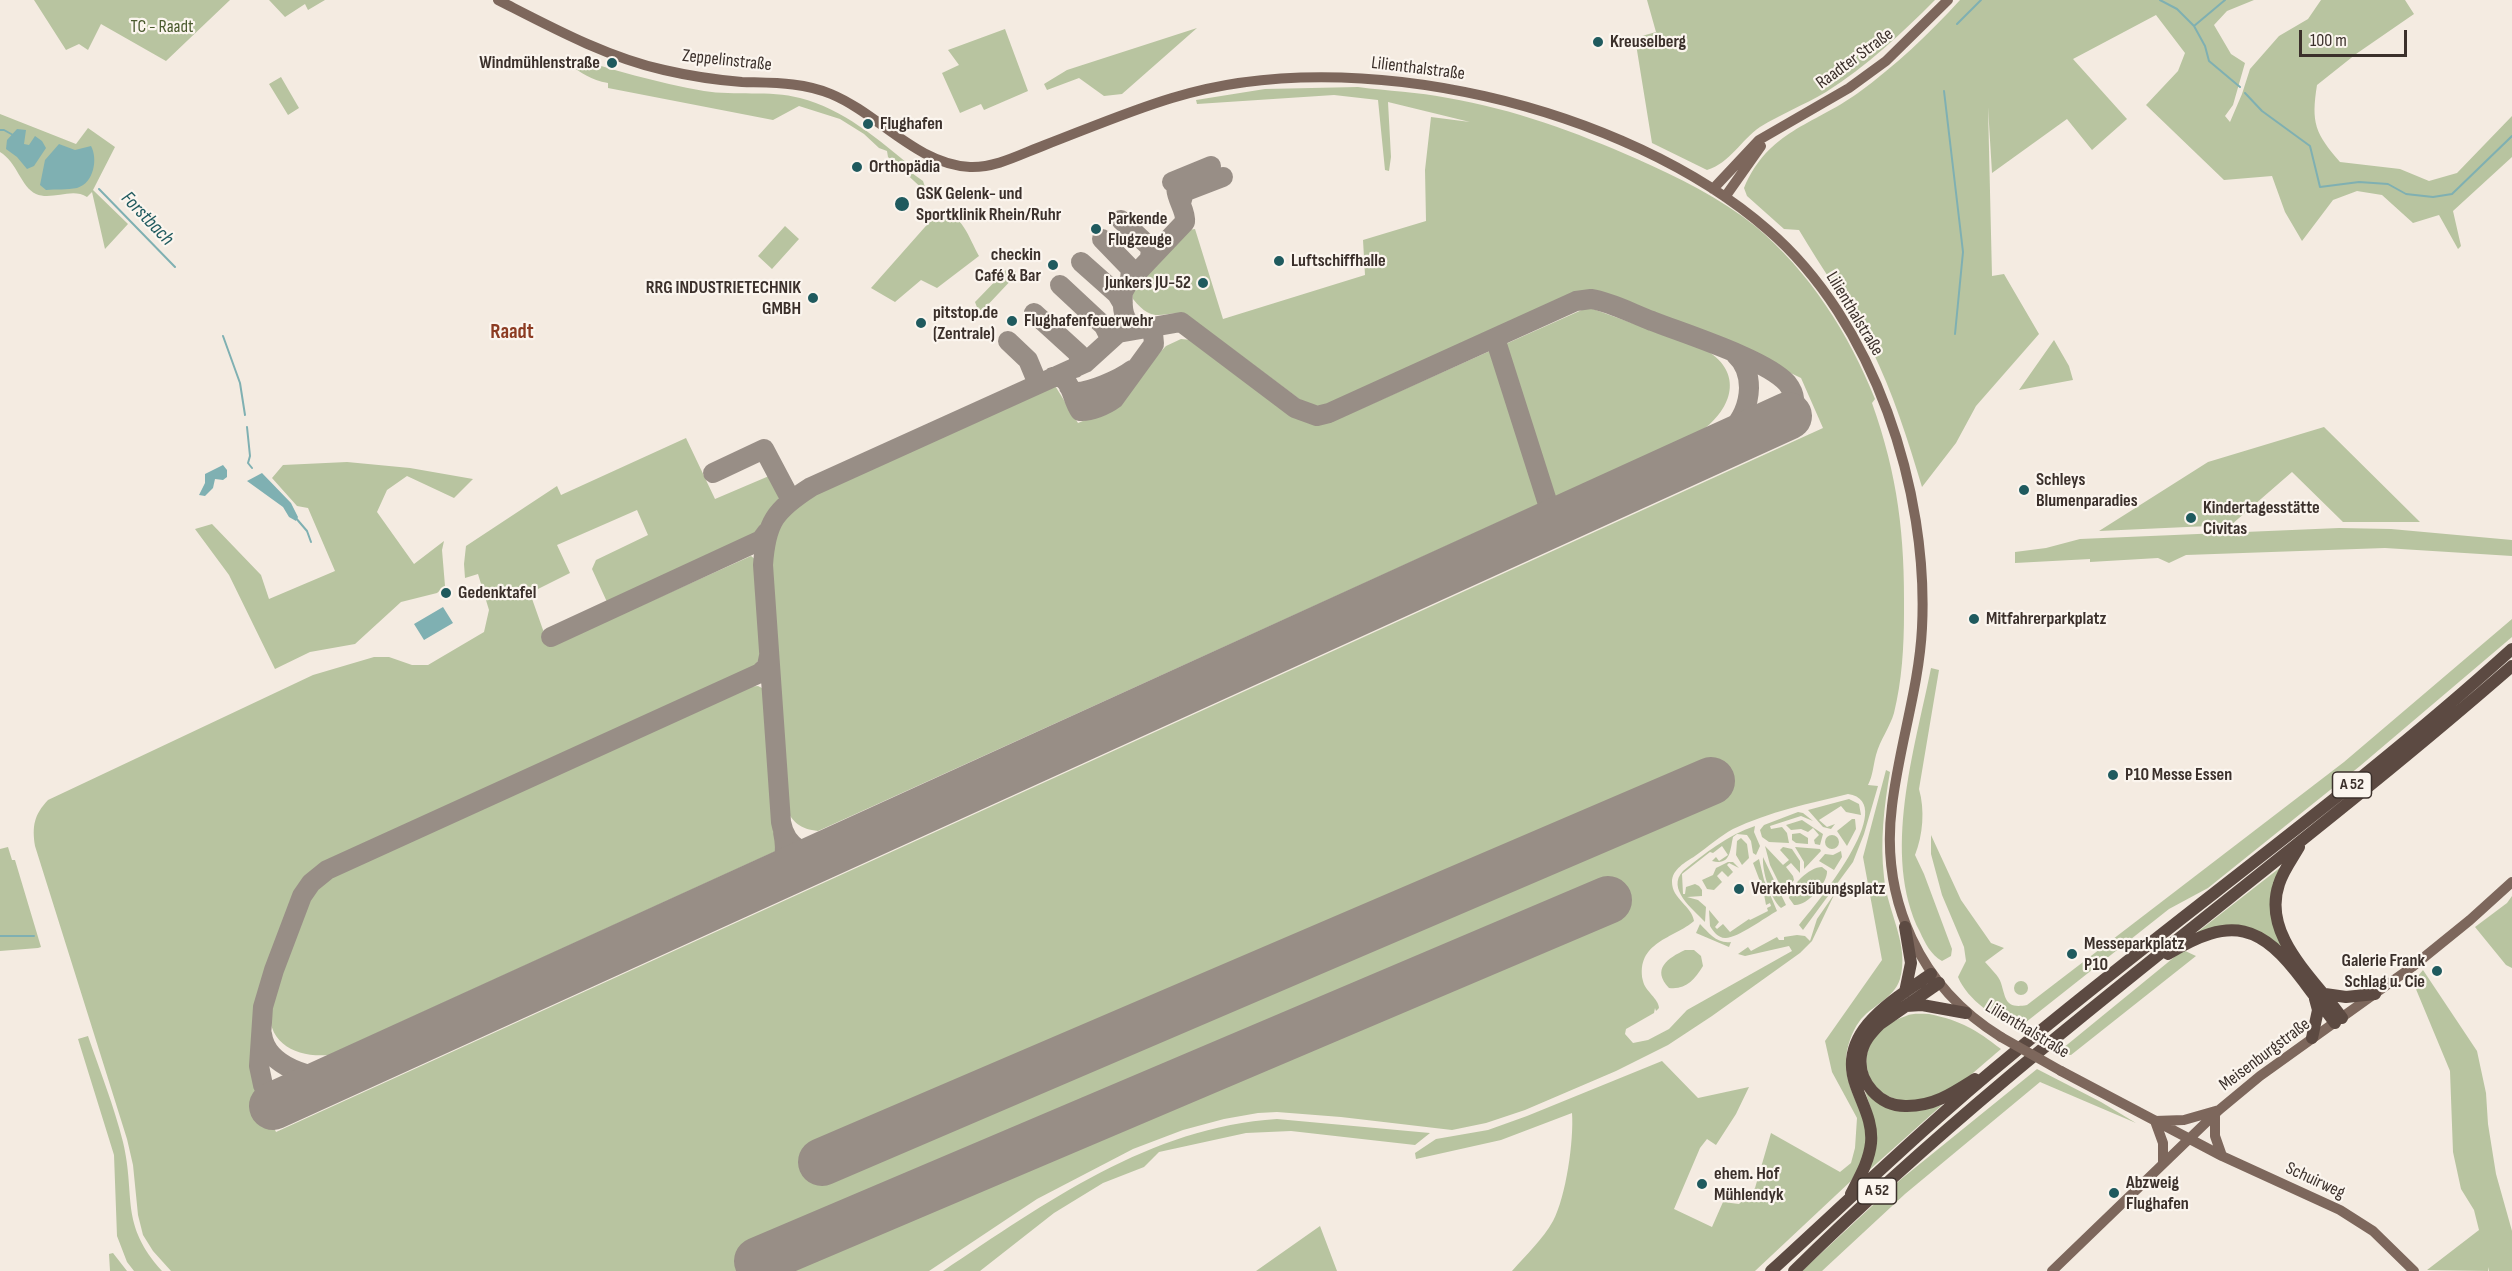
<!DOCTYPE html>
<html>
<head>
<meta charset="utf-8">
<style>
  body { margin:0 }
  #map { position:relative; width:2512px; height:1271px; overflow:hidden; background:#f4ebe1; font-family:"Sofia Sans Condensed",sans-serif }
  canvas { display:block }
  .scale { position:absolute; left:2299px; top:30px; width:108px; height:27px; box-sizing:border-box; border:3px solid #3b302b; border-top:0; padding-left:8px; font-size:18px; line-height:21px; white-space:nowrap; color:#3b302b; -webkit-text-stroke:4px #fbf5ee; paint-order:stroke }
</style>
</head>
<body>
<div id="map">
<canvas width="2512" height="1271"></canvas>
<div class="scale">100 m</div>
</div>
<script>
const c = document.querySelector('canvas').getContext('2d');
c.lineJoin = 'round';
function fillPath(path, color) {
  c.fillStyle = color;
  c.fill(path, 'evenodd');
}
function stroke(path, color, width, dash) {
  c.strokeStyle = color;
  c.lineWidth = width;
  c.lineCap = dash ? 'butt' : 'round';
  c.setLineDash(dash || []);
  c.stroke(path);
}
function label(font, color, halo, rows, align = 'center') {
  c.font = font + ' "Sofia Sans Condensed",sans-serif';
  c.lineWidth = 4.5;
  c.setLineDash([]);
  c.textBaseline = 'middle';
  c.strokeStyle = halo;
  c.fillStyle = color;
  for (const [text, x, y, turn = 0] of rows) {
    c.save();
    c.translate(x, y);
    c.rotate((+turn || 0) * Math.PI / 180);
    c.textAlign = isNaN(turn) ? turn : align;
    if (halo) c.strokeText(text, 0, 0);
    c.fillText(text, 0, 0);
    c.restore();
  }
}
fillPath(new Path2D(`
  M34,0H230L166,61L101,24L88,50L79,44L66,50Z
  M269,0H325L308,10L305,4L285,17Z
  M1647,0H1935C1901,34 1867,66 1826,92C1804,105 1781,114 1760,127C1741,140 1730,163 1707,170L1652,143L1635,38L1656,32Z
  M1960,0H2254L2227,11L2214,25L2231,54L2245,63L2233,105L2225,116L2230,122L2242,94L2250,69L2279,36L2308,19L2321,0H2405L2414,14L2356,54L2317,85C2311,123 2315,133 2340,162L2400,169L2429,181L2457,173L2512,116V157L2453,211L2461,246L2458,249L2439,215L2413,223L2382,195L2357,191L2333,200L2302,241L2285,212L2272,176L2224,180L2146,105L2178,71L2185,53L2156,15L2073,59L2127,119L2092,150L2067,119L1992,173L1988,107L1992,276L2004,274L2039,334L1976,406L1956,443L1922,487C1908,440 1893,393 1871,348C1850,307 1822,269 1799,230L1784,229L1747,196L1744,188C1769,130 1812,126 1858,93C1895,66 1929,34 1960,0Z
  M1197,28L1122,94L1104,96L1079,78L1047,90L1044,84L1067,70Z
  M1005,29L1028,91L984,110L981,104L960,113L942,73L959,65L948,50Z
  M566,56C612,69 657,83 704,91C735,96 769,90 800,98C843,109 878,139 912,167L909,171L923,181L927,193L888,157L887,151L879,148L864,134L840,119L799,106L773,120L608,88V83C590,80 583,73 567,64Z
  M281,77L299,108L288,115L269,84Z
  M1358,87C1388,91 1418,92 1448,98C1513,109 1576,132 1637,159C1678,177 1720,198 1755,226C1810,272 1849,334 1875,399L1872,403C1898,476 1905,536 1904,613C1904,646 1902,681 1894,713C1890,727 1880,740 1876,755C1873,766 1873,775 1868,785L1878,786L1864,834L1853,862L1803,930L1799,925C1813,908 1902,802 1848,794C1811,803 1768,812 1733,829C1720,836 1708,847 1695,856C1686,862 1672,869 1672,882C1672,899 1692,906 1694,921C1675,938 1635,942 1643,981C1645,991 1659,999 1659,1008L1656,1011L1655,1008L1654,1013L1626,1029L1625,1034L1633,1043L1648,1040L1669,1029L1687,1010L1792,951L1789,946L1745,956L1738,954L1748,947L1751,951L1777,937L1779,940H1784V937L1797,935L1805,936L1810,941L1817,919L1835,893L1812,941L1800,953L1712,1016L1668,1045L1616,1071L1525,1110L1486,1123L1452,1130L1341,1117L1277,1112L1258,1113L1224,1119L1183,1130L1133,1149L1037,1199L929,1271H171L153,1251L143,1235L138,1215L133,1165L127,1139L35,846C32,826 34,815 48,800L313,675L374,657H389L412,665H428L484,632L489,610L478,574L465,578L464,564L466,546L557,486L561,495L686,438L715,499L769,476L779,497L778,504L754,535L607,602L592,569L596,560L648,535L637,510L557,545L570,573L530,593L549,647L751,556L756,560L762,655L753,668L324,862L305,876L297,890L261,986L254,1017L251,1071L255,1086L276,1132L1823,428L1801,378L1718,338L1599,293L1580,292L1330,405L1317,406L1302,401L1188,316C1165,307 1156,328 1133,299V288L1189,230L1195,229L1223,319L1365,275L1363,240L1426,221L1425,170L1431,117L1470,122L1388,102L1391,157L1389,171L1385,170L1378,100L1334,95L1197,104L1196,100L1265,89Z
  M0,114L76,144L88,128L115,147L93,190L128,224L105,249L92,192L87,197C72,187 52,201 36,194C21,187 17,162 0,152Z
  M940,210C962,213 969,238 979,256L937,288L921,280L895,302L871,288Z
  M785,226L799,239L772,269L758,256Z
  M1011,268L1016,272L1015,276L983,310H978L975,302L1007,269Z
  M1584,309H1593L1704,349C1742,370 1735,405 1704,429L818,831C801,829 792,823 786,807L772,571L774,540L778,526L792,509L814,493L1054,384L1078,423L1120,406L1151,362L1166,346L1181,339L1192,340L1294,417L1311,424L1331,422Z
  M2054,340L2069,366L2073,380L2019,390Z
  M2324,427L2420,522H2343L2292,472L2231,525L2099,531L2208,462Z
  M347,462L410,468L473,479L454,498L407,476L387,490L377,512L414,564L444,541L442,550L445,586L437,593L401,602L355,644L310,652L275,669L229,575L195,529L212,524L261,575L269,599L335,571L308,508L297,506L272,478L283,465Z
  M2339,528L2391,529L2512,540V556L2385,548L2186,555L2169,563L2158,558L2090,562V559L2015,563V552L2046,548L2080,539Z
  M2512,619V637L2360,766L2208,888L2169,909L2016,1030C1995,1016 1968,1001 1958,977L1966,961L1964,947L1942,895L1931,854V835L1961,900L1991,943L2004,948L1985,962C1990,968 1999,976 2001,983C2006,999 2005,1009 2027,1005L2344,762Z
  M1931,668L1939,670L1919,789C1925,810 1923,835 1915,855L1924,874L1952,949L1951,956L1942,961C1931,955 1925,943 1920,932C1881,855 1915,749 1931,668Z
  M758,686L764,689L776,851L329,1055C297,1058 264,1043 271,1005C274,986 284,967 291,949C301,923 307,895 329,877L747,687Z
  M1886,770L1890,772C1884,807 1880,841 1884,877C1887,911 1910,945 1900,979C1894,999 1870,1006 1859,1022C1852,1031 1846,1049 1846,1060C1845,1109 1891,1125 1851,1181L1755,1271H1512C1526,1255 1543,1239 1553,1221C1566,1197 1574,1140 1572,1113L1501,1140L1416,1159L1415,1153L1436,1139L1488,1130L1527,1116L1662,1061L1698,1098L1749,1087L1736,1114L1716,1145L1707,1139L1700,1148L1674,1209L1712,1227L1723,1202L1739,1204L1755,1188L1771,1133L1840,1172L1851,1163L1855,1148L1857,1118L1832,1072L1825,1041L1882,960L1863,857Z
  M1849,799L1859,804L1861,815L1846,812L1841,806L1819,820L1827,827L1835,824L1831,829L1823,827L1808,810Z
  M1798,812L1803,813L1813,821L1801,816L1770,826L1771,829L1782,827L1787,833L1789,843L1769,842L1762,837L1760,830L1764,825Z
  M1852,819H1855L1856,829L1847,846L1837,831Z
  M1802,820L1823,834L1820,845L1815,844L1814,840L1819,835L1813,828L1808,832L1801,829L1791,830L1786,825Z
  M1755,826L1754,832L1760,846L1756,855L1753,853L1751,841L1747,835L1737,834L1733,837C1730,850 1731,866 1712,861L1716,857L1719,861L1728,855L1722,846L1713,853L1710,852L1682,874L1683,894H1685L1686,887L1695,884L1699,886L1702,890V896L1687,897L1698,900L1706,907L1705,922C1693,909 1666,889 1683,871C1705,853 1728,835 1755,826Z
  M1800,833L1808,838V844L1796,843L1792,840V834Z
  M1825 842a7 7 0 1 1 14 0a7 7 0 1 1-14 0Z
  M1741,838L1747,844L1749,858L1742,865L1736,855L1737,841Z
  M1765,846L1783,865L1789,860L1780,850L1783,847L1792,849L1800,861V873L1791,863L1786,867L1793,876L1794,880L1784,893L1770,865Z
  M8,847L12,860H15L41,947L38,948L0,951V849Z
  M1795,847L1820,849L1821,851L1804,869V862Z
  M1841,851L1842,857L1834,870L1819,861L1825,854L1833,855Z
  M1763,857L1786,905L1781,908C1770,898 1762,871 1763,857Z
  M1759,859L1764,880L1777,911C1766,917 1736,939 1725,938C1718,938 1713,931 1710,926L1709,910L1719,922L1715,927L1717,929L1723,924L1730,932L1749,919L1750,920L1768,911L1767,908L1771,906L1770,903L1766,905L1763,889L1753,863Z
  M1728,862H1733L1739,868L1729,863L1727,865L1733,872L1728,877L1722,871L1717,876L1722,882L1714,890L1707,889L1702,880L1713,875L1716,868Z
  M2286,863L2270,901L2298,964L2258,933L2195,934Z
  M1822,867L1827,871C1828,883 1806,907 1794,905L1789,898C1790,886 1809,867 1822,867Z
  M2512,896V968L2506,965L2475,927L2507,903Z
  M1700,924C1709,933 1717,944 1731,942L1729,947L1696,933Z
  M1685,950H1694L1701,956L1703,966C1694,980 1686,990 1669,988C1651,969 1668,958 1685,950Z
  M2183,950L2196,956L2071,1055L2057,1053Z
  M2423,970L2477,1051L2486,1093L2488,1124L2496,1174L2512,1231V1271H2489L2488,1267V1271L2427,1270L2479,1230L2474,1210L2461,1189L2453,1152L2450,1071L2413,982Z
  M2014 988a7 7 0 1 1 14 0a7 7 0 1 1-14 0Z
  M1929,1014C1962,1021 1975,1029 2001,1049C1988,1060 1957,1088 1943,1094C1867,1126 1835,1040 1906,1016C1912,1013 1921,1014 1929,1014Z
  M88,1036C100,1071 114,1106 123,1142C136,1197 119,1223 162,1271H134L127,1262L117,1236L114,1155L78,1039Z
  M2037,1069L2101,1102L2136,1123L2040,1082L1905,1194L1822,1271H1802L1900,1180Z
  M1865,1091L1877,1102L1927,1109L1942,1105L1867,1172L1872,1112Z
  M1277,1119L1430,1133L1415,1145L1291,1131L1246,1133L1159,1152L1144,1167L1103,1183L1054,1213L980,1271H943C1045,1203 1150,1127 1277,1119Z
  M1320,1226L1337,1271H1256Z
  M113,1253L127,1271H110L109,1254Z`), '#b8c4a0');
fillPath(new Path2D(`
  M17,129L26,130L24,144L29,145L35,136L42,141L46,148L34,166L27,169L17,157L6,149L7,140Z
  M59,144L75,150L91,146C98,159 94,183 77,188C67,190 56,189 46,190L40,185L45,160Z
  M223,465L227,470V477L223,480L215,479L213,488L205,496L199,495L205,483V474Z
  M262,473L291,503L298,517L296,521L289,517L283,507L247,481Z
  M443,607L453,623L424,640L414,624Z`), '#7fb0b2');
stroke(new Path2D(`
  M2160,0L2177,9L2194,26L2205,46L2209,61L2240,87
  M1957,24L1981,0
  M2194,26L2225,0
  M1944,91L1963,252L1955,334
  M2245,93L2262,111L2310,146L2320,187L2359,182L2388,184L2406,194L2433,197L2452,194L2512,136
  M0,130H4L13,135
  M99,189L175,267
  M223,336L240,383L245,415
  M247,427L250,456L248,463L252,468
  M295,517L307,531L311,542
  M0,936H34`), '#7fb0b2', 2);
stroke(new Path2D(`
  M1172,182L1211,166
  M1181,203L1184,192L1223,177
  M1121,220L1151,248L1150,258
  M1102,239L1131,269L1130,280
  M1081,262L1117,294L1123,304
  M1060,285L1104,326L1109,336L1107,343
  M1034,313L1079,354V363L1075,368
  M1138,328C1122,324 1122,306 1123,292L1130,280L1185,222C1187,207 1167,190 1182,178
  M1495,338L1554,523
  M1008,341L1028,360L1038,384
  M1053,377C1072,374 1071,399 1080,411C1090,412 1106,405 1114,399L1154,344L1153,333L1143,327
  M1069,387L1074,392C1089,393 1120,379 1132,370
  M1689,461C1719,445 1748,425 1749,388C1749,375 1745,363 1735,354
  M713,473L764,449L791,500
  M551,637L761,540L767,532
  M833,851C807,860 786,848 781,822L763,565C766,522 775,510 811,487L1085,363L1118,333L1181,322L1295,408L1317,416L1329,413L1576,301L1591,299C1611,302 1633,314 1652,321C1685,334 1765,359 1787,383C1795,393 1798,407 1788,416
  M768,881C786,870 787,851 783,832
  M262,1034C266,1066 313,1082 341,1075
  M273,1106L263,1085L259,1066L263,1007L274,970L302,896L311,883L327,870L760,673L767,666L769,656`), '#988e86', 20);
stroke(new Path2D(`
  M273,1106L1788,416
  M822,1162L1711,781
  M758,1261L1608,900`), '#988e86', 48);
stroke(new Path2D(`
  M498,0C551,27 606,57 664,70C690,76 716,80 742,82C773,83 802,82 831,94C879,114 916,164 970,167C996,168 1021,154 1045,145C1087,129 1129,111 1172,98C1353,41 1626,106 1768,230C1874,321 1929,491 1922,628C1919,688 1899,746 1892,806C1880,900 1920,987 2001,1037
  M1713,189L1759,140L1849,88L1886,61L1948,0
  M1725,197L1761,146
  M2061,1071L2222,1156L2340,1210L2373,1231L2414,1271
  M2215,1115V1136L2222,1156
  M2155,1121L2184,1120L2219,1110
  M2155,1121L2163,1143V1162
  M2052,1271L2219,1110L2260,1076L2412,967L2470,920L2512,882`), '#7d675c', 10);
stroke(new Path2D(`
  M2299,847C2292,859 2283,871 2279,884C2261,936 2316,980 2342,1018
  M2168,954C2232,915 2261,924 2304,982C2314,996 2325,1009 2335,1023
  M1939,983L1880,1024C1871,1033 1863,1042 1861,1055C1857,1082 1880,1107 1907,1106C1934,1106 1953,1093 1975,1079
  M1905,992L1911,963L1905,927
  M2325,994L2346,997L2375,994
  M1906,1006L1922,1005L1966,1013
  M2312,1038L2318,1010L2315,999
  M1851,1194C1859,1178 1869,1162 1871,1143C1873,1122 1863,1106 1856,1086C1836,1032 1893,1000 1931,974
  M1771,1271C1850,1199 1927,1124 2010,1056C2175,918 2352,794 2512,649
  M1794,1271C2017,1050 2276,872 2512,666`), '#5c4a42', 12);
stroke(new Path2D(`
  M2001,1037L2061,1071`), '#7d675c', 10);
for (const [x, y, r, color] of [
  [1598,42,6,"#1f5a5e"],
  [612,63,6,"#1f5a5e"],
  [868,124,6,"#1f5a5e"],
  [857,167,6,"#1f5a5e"],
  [902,204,8,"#1f5a5e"],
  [1096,229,6,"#1f5a5e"],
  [1279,261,6,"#1f5a5e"],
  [1053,265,6,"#1f5a5e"],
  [1203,283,6,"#1f5a5e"],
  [813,298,6,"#1f5a5e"],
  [1012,321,6,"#1f5a5e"],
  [921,323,6,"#1f5a5e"],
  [2024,490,6,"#1f5a5e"],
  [2191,518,6,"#1f5a5e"],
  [446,593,6,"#1f5a5e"],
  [1974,619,6,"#1f5a5e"],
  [2113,775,6,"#1f5a5e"],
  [1739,889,6,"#1f5a5e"],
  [2072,954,6,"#1f5a5e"],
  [2437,971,6,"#1f5a5e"],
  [1702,1184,6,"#1f5a5e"],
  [2114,1193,6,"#1f5a5e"]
]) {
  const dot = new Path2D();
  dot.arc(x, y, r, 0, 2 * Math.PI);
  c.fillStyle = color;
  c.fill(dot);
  stroke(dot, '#fbf5ee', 2);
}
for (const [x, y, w] of [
  [2352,785,39],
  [1877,1191,39]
]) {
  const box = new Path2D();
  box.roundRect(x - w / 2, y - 13, w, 26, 4.5);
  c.fillStyle = '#fbf5ee';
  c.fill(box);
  stroke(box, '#3b302b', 1.5);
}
label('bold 16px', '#3b302b', null, [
  ["A 52",2352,785],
  ["A 52",1877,1191]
]);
label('18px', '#4a5a2e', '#fbf5ee', [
  ["TC - Raadt",162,27]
]);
label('bold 18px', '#3b302b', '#fbf5ee', [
  ["Kreuselberg",1610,42],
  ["Windmühlenstraße",600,63,"right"],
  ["Flughafen",880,124],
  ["Orthopädia",869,167],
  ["GSK Gelenk- und",916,194],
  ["Sportklinik Rhein/Ruhr",916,215],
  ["Parkende",1108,219],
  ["Flugzeuge",1108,240],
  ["checkin",1041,255,"right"],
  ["Café & Bar",1041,276,"right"],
  ["Luftschiffhalle",1291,261],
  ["Junkers JU-52",1191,283,"right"],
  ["RRG INDUSTRIETECHNIK",801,288,"right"],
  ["GMBH",801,309,"right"],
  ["pitstop.de",933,313],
  ["(Zentrale)",933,334],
  ["Flughafenfeuerwehr",1024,321],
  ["Schleys",2036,480],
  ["Blumenparadies",2036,501],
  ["Kindertagesstätte",2203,508],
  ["Civitas",2203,529],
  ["Gedenktafel",458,593],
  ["Mitfahrerparkplatz",1986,619],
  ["P10 Messe Essen",2125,775],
  ["Verkehrsübungsplatz",1751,889],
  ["Messeparkplatz",2084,944],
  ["P10",2084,965],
  ["Galerie Frank",2425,961,"right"],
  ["Schlag u. Cie",2425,982,"right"],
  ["ehem. Hof",1714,1174],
  ["Mühlendyk",1714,1195],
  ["Abzweig",2126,1183],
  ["Flughafen",2126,1204]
], 'left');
label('18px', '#3b302b', '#fbf5ee', [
  ["Raadter Straße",1855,59,-36],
  ["Zeppelinstraße",727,61,6],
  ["Lilienthalstraße",1418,69,7],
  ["Lilienthalstraße",1854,314,59],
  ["Lilienthalstraße",2027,1030,31],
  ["Meisenburgstraße",2265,1055,-37],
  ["Schuirweg",2315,1181,25]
]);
label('italic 20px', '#1f5a5e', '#fbf5ee', [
  ["Forstbach",147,219,46]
]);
label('bold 21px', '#8c3b22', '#fbf5ee', [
  ["Raadt",512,333]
]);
</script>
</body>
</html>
